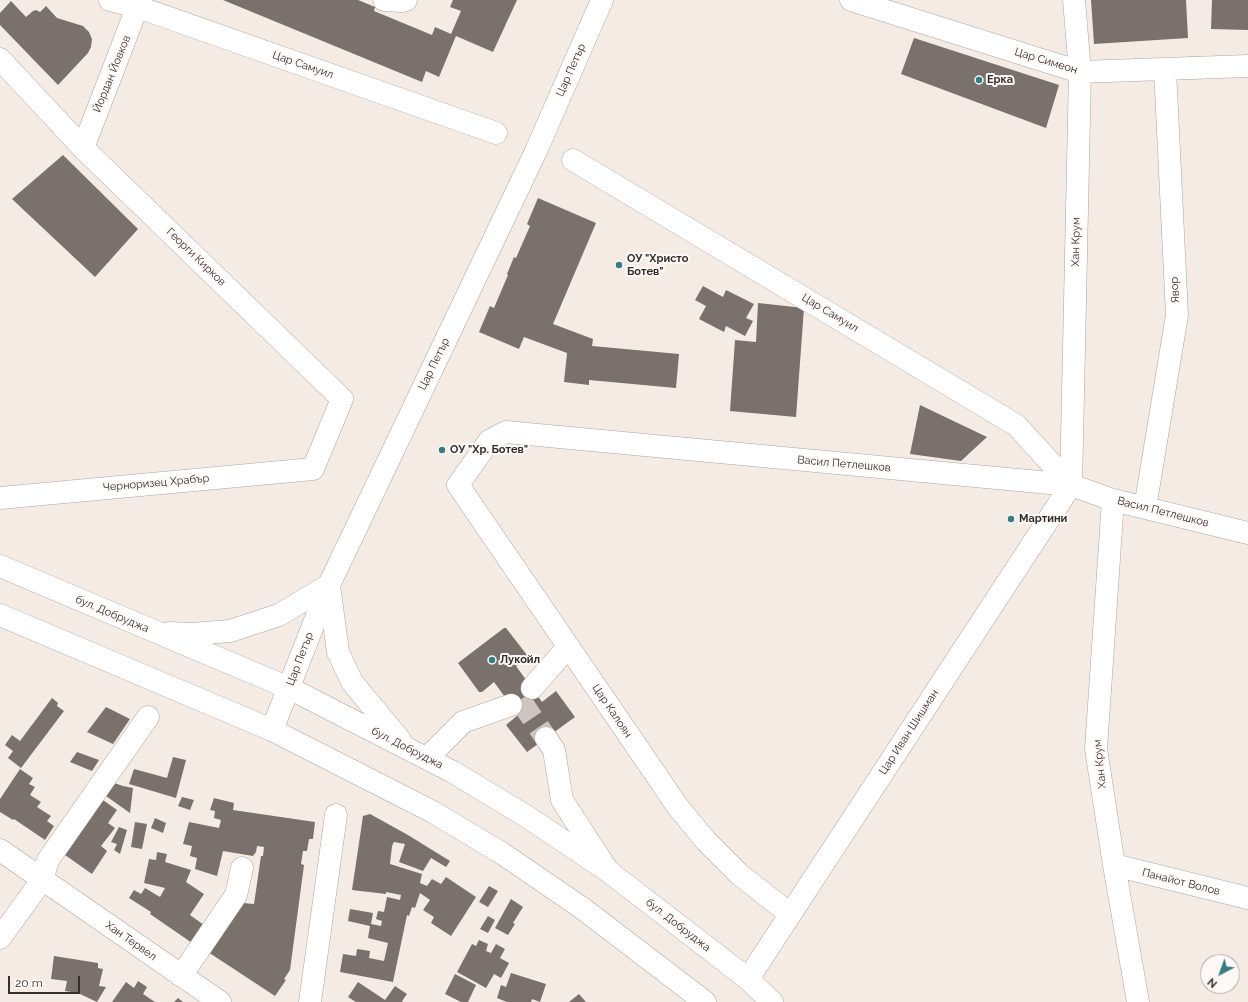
<!DOCTYPE html>
<html>
<head>
<meta charset="utf-8">
<style>
  body { margin:0 }
  #map { position:relative; width:1248px; height:1002px; overflow:hidden; background:#f5ebe5; font-family:Raleway,sans-serif }
  canvas { display:block }
  .north { position:absolute; left:1200px; top:954px; width:40px; height:40px; box-sizing:border-box; background:#fef9f7; border:1px solid #ada8a6; border-radius:50%; rotate:221deg; font-size:11px; font-weight:700; line-height:16px; text-align:center; color:#332f2d }
  .north::after { content:''; display:block; margin:auto; width:14px; height:18px; background:#347d80; clip-path:polygon(50% 0,100% 100%,50% 72%,0 100%) }
  .scale { position:absolute; left:8px; top:976px; width:72px; height:18px; box-sizing:border-box; border:2px solid #332f2d; border-top:0; padding-left:5px; font-size:12px; line-height:14px; white-space:nowrap; color:#332f2d; -webkit-text-stroke:3px #fef9f7; paint-order:stroke }
</style>
</head>
<body>
<div id="map">
<canvas width="1248" height="1002"></canvas>
<div class="north">N</div>
<div class="scale">20 m</div>
</div>
<script>
const c = document.querySelector('canvas').getContext('2d');
c.lineJoin = 'round';
function fillPath(path, color) {
  c.fillStyle = color;
  c.fill(path, 'evenodd');
}
function stroke(path, color, width, dash) {
  c.strokeStyle = color;
  c.lineWidth = width;
  c.lineCap = dash ? 'butt' : 'round';
  c.setLineDash(dash || []);
  c.stroke(path);
}
function label(font, color, halo, rows, align = 'center') {
  c.font = font + ' Raleway,sans-serif';
  c.lineWidth = 4;
  c.setLineDash([]);
  c.textBaseline = 'middle';
  c.strokeStyle = halo;
  c.fillStyle = color;
  for (const [text, x, y, turn = 0] of rows) {
    c.save();
    c.translate(x, y);
    c.rotate((+turn || 0) * Math.PI / 180);
    c.textAlign = isNaN(turn) ? turn : align;
    if (halo) c.strokeText(text, 0, 0);
    c.fillText(text, 0, 0);
    c.restore();
  }
}
fillPath(new Path2D(`
  M223,0H358L375,7L374,11L432,35L435,27L451,34L461,11L450,7L453,0H517L493,52L456,36L439,77L426,71L422,82Z
  M1091,0H1186L1188,38L1094,44Z
  M1212,0H1248V30L1211,29Z
  M11,1L26,17L33,11L36,10L40,12L46,6L57,18L83,26L89,32L92,39L91,47L88,53L58,85L0,25V13Z
  M914,38L1059,85L1046,128L901,74Z
  M63,155L138,229L95,277L12,199Z
  M538,198L596,223L553,324L593,339L592,346L679,354L676,388L589,380V385L564,382L567,353L524,337L519,349L479,332L490,306L494,308L508,275L507,274L514,257L516,258L530,226L527,224Z
  M703,286L723,297L726,290L754,304L746,318L753,321L745,336L726,326L724,332L699,319L706,306L695,300Z
  M758,303L804,308L796,417L730,411L735,340L756,342Z
  M920,405L987,437L961,461L910,454Z
  M504,628H506L527,655L526,658L516,666L542,702L556,691L575,717L527,752L506,725L518,715L494,682L482,692H479L458,663Z
  M52,698L58,703L57,706L64,711L21,768L8,758L13,751L5,745L12,735L20,741Z
  M106,707L130,719L113,744L87,732Z
  M77,752L99,760L92,771L70,762Z
  M173,757L186,760L176,798L129,784L134,769L167,778Z
  M20,769L33,778L29,784L35,787L30,795L41,802L37,807L51,816L47,821L54,826L45,840L14,819L13,820L0,812V799Z
  M114,783L123,786L133,788L130,813L106,796Z
  M182,797L194,800L190,810L178,806Z
  M214,798L234,803L233,810L315,822L313,839H309L307,851H303L301,864L304,865L290,970L284,979L286,980L275,996L208,952L243,903L254,904L261,856H263L264,847L257,846L256,852L253,856L223,851L217,876L195,869L197,858L190,856L192,846L183,844L189,822L219,828L221,820L214,818L215,811L210,810Z
  M103,800L117,810L108,823L115,828L101,846L107,851L92,874L65,855Z
  M370,814L408,835L450,861L446,867L431,858L423,871L399,862L405,844L394,842L392,846L390,864L422,874L420,883L427,886L432,879L441,884L446,877L476,897L451,936L431,923L434,917L423,910L430,900L420,893L415,908L412,907L409,916L407,915L393,982L340,972L343,954L356,956L357,949L370,951L369,958L384,961L388,943L368,938L370,926L348,921L350,909L373,913L371,924L381,926L382,921L376,919L378,911L384,912L387,897L400,900L401,895L386,892V894L352,890L363,816Z
  M155,818L166,823L163,833L151,828Z
  M135,822L147,824L142,849L131,847Z
  M119,827L127,830L120,854L114,850L117,844L111,842Z
  M157,852L167,854L165,862L191,870L186,882L204,894L190,915L204,925L195,945L150,914L151,912L129,898L134,890L141,894L145,888L160,897L165,888L144,883L149,859L156,860Z
  M489,886L498,891L488,907L479,902Z
  M511,899L523,907L513,923L515,924L508,935L495,928Z
  M488,916L495,920L488,933L480,929Z
  M479,940L488,944L486,951L491,953L496,944L505,949L500,958L509,963L501,978L494,974L486,988L457,972L472,944L476,946Z
  M54,956L98,963V968L103,969L99,986L106,987L97,1002L78,993L65,991L67,981L51,979Z
  M511,973L546,984L540,1002L532,999L531,1002H507L497,998L501,985L506,987Z
  M455,974L476,985L468,1002H461L445,994Z
  M138,981L147,987L143,994L155,1002H112L126,982L134,988Z
  M358,982L385,1000L395,986L407,994L402,1001L403,1002H356L348,997Z
  M579,994L586,1002H569Z
  M178,998L183,1002H174Z`), '#7a716c');
stroke(new Path2D(`
  M520,700L546,738`), '#cec5c0', 22, [22, 11]);
const minor = new Path2D(`
  M110,0L138,7L496,133
  M384,0L402,1L406,0
  M851,0L1080,72L1248,66
  M0,59L83,148L342,399L313,469L0,498
  M83,148L140,0
  M573,160L1016,425L1071,485
  M1071,485L1080,72L1074,0
  M1113,500L1096,749L1114,865L1138,1002
  M1145,508L1177,315L1165,69
  M532,688L568,647
  M272,730L329,585L536,151L602,0
  M546,738L554,750L562,800L608,871
  M427,758L463,722L511,705
  M0,850L220,1002
  M1114,865L1248,898
  M790,914L739,874L706,841L678,807L458,485L489,441L506,432L1071,485L1113,500L1248,533
  M0,938L42,880L48,860L148,717
  M181,976L236,895L242,868
  M748,979L1071,485
  M310,1002L336,815`);
const major = new Path2D(`
  M0,566L289,688L453,772L526,816L608,871L748,979L772,1002
  M0,615L272,730L433,812L503,854L582,908L705,1002
  M169,633L192,634L230,631L279,615L329,585L338,652L352,682L400,740`);
stroke(minor, '#aea49f', 23);
stroke(major, '#aea49f', 23);
stroke(minor, '#fff', 22);
stroke(major, '#fff', 22);
for (const [x, y, r, color] of [
  [979,80,4,"#347d80"],
  [619,265,4,"#347d80"],
  [442,450,4,"#347d80"],
  [1011,519,4,"#347d80"],
  [492,660,4,"#347d80"]
]) {
  const dot = new Path2D();
  dot.arc(x, y, r, 0, 2 * Math.PI);
  c.fillStyle = color;
  c.fill(dot);
  stroke(dot, '#fef9f7', 1.5);
}
label('11px', '#332f2d', '#fef9f7', [
  ["Цар Симеон",1046,61,17],
  ["Цар Самуил",303,65,19],
  ["Цар Петър",571,70,-66],
  ["Йордан Йовков",112,74,-68],
  ["Хан Крум",1076,242,-89],
  ["Георги Кирков",196,257,44],
  ["Явор",1175,290,-93],
  ["Цар Самуил",830,313,31],
  ["Цар Петър",434,364,-64],
  ["Васил Петлешков",844,464,5],
  ["Черноризец Храбър",156,483,-5],
  ["Васил Петлешков",1163,512,14],
  ["бул. Добруджа",112,614,23],
  ["Цар Петър",300,659,-69],
  ["Цар Калоян",612,711,56],
  ["Цар Иван Шишман",909,732,-57],
  ["бул. Добруджа",407,748,27],
  ["Хан Крум",1100,764,-96],
  ["Панайот Волов",1181,882,14],
  ["бул. Добруджа",678,925,38],
  ["Хан Тервел",131,941,35]
]);
label('bold 11px', '#332f2d', '#fef9f7', [
  ["Ерка",987,80],
  ["ОУ \"Христо",627,259],
  ["Ботев\"",627,272],
  ["ОУ \"Хр. Ботев\"",450,450],
  ["Мартини",1019,519],
  ["Лукойл",500,660]
], 'left');
</script>
</body>
</html>
